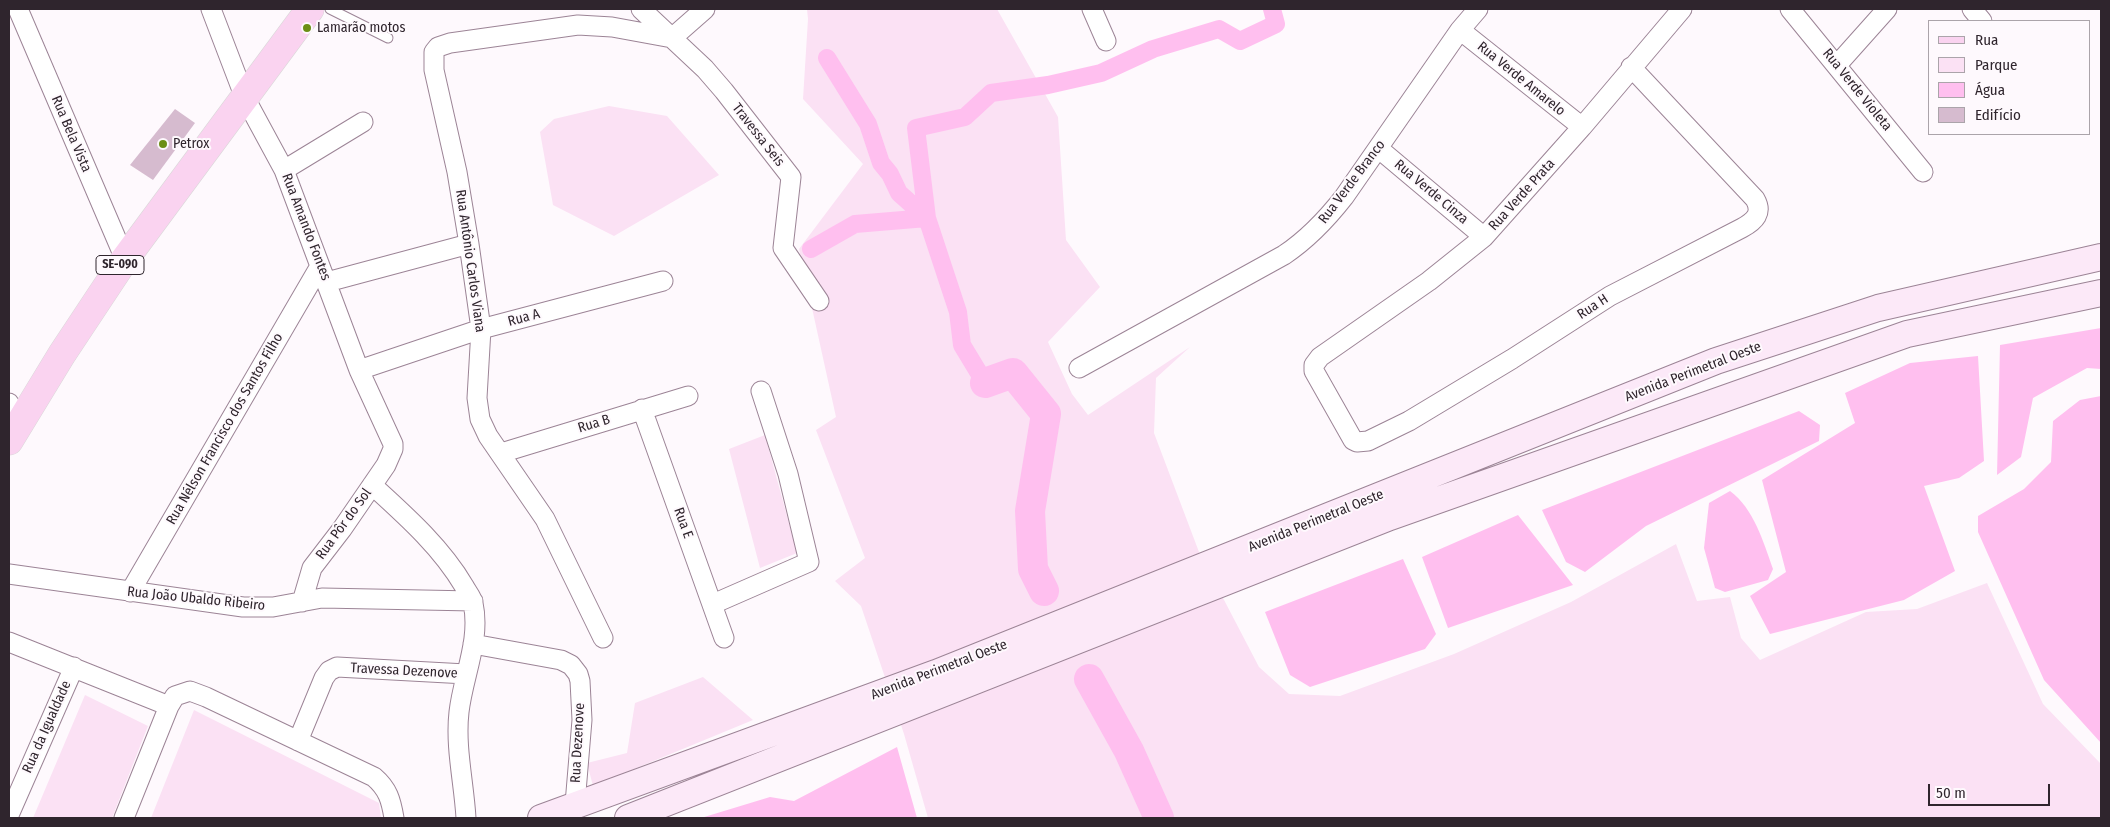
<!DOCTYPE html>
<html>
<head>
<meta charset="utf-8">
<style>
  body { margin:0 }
  #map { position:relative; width:2110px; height:827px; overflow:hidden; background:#fef9fd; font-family:"Fira Sans Condensed",sans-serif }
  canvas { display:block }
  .frame { position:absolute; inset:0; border:10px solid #2f252d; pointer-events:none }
  .legend { position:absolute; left:1928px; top:20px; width:162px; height:115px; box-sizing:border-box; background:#fef9fd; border:1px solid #aba4aa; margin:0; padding:6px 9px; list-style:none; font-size:15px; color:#2f252d }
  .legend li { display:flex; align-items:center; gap:10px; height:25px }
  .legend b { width:25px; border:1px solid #aba4aa }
  .scale { position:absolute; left:1928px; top:784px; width:122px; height:22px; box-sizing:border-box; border:2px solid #2f252d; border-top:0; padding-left:6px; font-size:15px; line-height:18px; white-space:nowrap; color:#2f252d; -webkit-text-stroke:4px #fef9fd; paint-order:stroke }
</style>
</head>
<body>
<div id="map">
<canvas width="2110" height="827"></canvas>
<div class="frame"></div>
<ul class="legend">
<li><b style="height:6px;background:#fad3f0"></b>Rua</li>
<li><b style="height:14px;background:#fbe1f4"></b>Parque</li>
<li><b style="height:14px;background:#ffbfef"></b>Água</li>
<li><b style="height:14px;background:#d6bbcf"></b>Edifício</li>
</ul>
<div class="scale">50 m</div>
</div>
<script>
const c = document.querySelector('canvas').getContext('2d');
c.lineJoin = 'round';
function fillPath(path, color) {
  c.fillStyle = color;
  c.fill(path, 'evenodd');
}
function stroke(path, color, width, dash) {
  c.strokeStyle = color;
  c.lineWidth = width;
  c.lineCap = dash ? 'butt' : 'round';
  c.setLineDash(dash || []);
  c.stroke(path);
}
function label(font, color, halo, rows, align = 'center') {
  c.font = font + ' "Fira Sans Condensed",sans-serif';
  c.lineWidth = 4;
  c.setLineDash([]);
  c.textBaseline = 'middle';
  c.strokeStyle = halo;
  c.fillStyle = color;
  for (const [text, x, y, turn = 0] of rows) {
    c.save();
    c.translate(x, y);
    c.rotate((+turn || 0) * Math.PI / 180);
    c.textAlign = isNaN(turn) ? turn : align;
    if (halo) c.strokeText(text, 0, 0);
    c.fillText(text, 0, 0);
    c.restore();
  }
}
fillPath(new Path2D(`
  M807,9H997L1058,117L1066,240L1100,287L1048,342L1072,394L1088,415L1190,347L1156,378L1154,433L1199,552L1259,667L1289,694L1340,696L1454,654L1571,602L1676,544L1697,601L1730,597L1741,638L1760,660L1866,612L1917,609L1987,583L2043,704L2101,764V818H928L904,734L861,606L835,581L865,558L816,430L836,417L799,249L863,164L803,99L808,19Z
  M609,106L667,116L719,175L614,236L553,205L540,132L554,119Z
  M765,435L797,553L760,568L729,449Z
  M703,677L753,720L593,786L587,763L627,753L635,703Z
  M85,695L148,726L112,818H33Z
  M194,710L379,803L381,818H151Z`), '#fbe1f4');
fillPath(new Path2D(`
  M2101,328V369L2087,368L2033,398L2021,457L1997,475L2000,345Z
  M1978,356L1984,461L1959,478L1924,486L1955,571L1904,600L1770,634L1750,596L1786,572L1762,480L1855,423L1845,393L1910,363Z
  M2101,396V743L2044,680L1978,532V516L2024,489L2051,462L2053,421L2080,400Z
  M1799,411L1820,425L1819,441L1646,526L1585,572L1566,562L1542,510Z
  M1730,491C1754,509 1763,541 1773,569L1768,580L1725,592L1715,588L1704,548L1709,503Z
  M1518,515L1573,585L1448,628L1422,557Z
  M1403,559L1436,634L1425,649L1310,687L1290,675L1265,612Z
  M897,747L917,818H701L770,797L794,801Z`), '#ffbfef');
stroke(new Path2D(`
  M827,58L868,124L881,163L890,174L899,193L927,218
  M811,249L855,224L927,218
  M985,383L962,345L958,312L927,218L916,128L965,117L991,93L1048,85L1101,73L1153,49L1219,29L1240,41L1276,24L1272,9`), '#ffbfef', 18);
stroke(new Path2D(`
  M985,383L1013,373L1046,414L1030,511L1033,569L1044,591
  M1089,679L1129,751L1159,818`), '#ffbfef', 30);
fillPath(new Path2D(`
  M175,109L195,123L153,180L130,165Z`), '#d6bbcf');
const service = new Path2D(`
  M330,9L388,38`);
const minor = new Path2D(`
  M18,9L125,259
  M211,9L245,98L284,170L359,370L393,444V449L386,465L342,529L312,568L302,602
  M641,9L705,69L724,91L791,177L783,248L819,301
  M1092,9L1106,41
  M1790,9L1923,172
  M1972,9L1982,21
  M1460,30L1582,127
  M672,38L705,9
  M1837,65L1887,9
  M1631,67L1755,199C1763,213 1755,221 1742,228L1610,296L1512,359L1409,421L1368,441L1357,442L1353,440L1314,371V365L1320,357L1429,281L1484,237L1582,127L1682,9
  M1378,148L1484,237
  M284,170L363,122
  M327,282L469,244
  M1079,368L1284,255C1308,239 1326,220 1344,197L1460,30L1478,9
  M359,370L481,329L663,281
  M9,403L19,423
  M642,409L724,638
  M501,453L688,396
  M372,485C406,516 441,547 464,586C467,592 472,597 473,603C481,640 463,676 459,712C455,747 464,783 466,818
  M9,574L243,607H273L322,598L473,601
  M130,592L320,266
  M713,604L809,562L788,474L761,391
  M603,638L545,519L488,436L480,419L477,398L481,329L469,244L457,172L434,70V52L438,47L450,43L578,25L612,27L672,38
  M9,642L169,706
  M473,644L561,660L571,665L578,674L580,681L582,720L575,804
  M298,741L324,678L329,671L337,667L466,674
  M9,815L74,667
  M124,818L169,706L175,696L190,691L206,697L374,777C388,789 391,800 394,818`);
const secondary = new Path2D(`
  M541,818L936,673L1716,361L1878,308L2101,257
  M628,818L1390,517L1907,334L2101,293`);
const primary = new Path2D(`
  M9,441L62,354L125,259L310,9`);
stroke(service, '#9c8496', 11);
stroke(minor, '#9c8496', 21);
stroke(secondary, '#9c8496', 28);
stroke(primary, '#dad8d9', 29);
stroke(service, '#fff', 9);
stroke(minor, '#fff', 19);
stroke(secondary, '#fce9f8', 26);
stroke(primary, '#fad3f0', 28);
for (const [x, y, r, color] of [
  [307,28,5,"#6c8e15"],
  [163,144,5,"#6c8e15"]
]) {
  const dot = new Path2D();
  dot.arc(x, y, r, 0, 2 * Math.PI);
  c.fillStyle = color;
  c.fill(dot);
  stroke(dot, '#fef9fd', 2);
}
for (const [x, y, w] of [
  [120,265,48]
]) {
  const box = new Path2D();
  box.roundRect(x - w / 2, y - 9.5, w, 19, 4);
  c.fillStyle = '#fef9fd';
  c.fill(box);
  stroke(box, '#2f252d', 1);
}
label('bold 12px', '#2f252d', null, [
  ["SE-090",120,265]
]);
label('14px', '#2f252d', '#fef9fd', [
  ["Lamarão motos",317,28],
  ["Petrox",173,144]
], 'left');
label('14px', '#2f252d', '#fef9fd', [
  ["Rua Verde Amarelo",1521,79,39],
  ["Rua Verde Violeta",1857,90,51],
  ["Rua Bela Vista",71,134,67],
  ["Travessa Seis",758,135,52],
  ["Rua Verde Branco",1352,182,-53],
  ["Rua Verde Cinza",1431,192,40],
  ["Rua Verde Prata",1522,195,-48],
  ["Rua Amando Fontes",306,227,69],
  ["Rua Antônio Carlos Viana",470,261,82],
  ["Rua H",1593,307,-33],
  ["Rua A",524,318,-15],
  ["Avenida Perimetral Oeste",1693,372,-21],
  ["Rua B",594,424,-17],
  ["Rua Nélson Francisco dos Santos Filho",225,429,-60],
  ["Avenida Perimetral Oeste",1316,521,-22],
  ["Rua E",683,523,70],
  ["Rua Pôr do Sol",344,524,-54],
  ["Rua João Ubaldo Ribeiro",196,599,6],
  ["Avenida Perimetral Oeste",939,670,-21],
  ["Travessa Dezenove",404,671,3],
  ["Rua da Igualdade",47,727,-66],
  ["Rua Dezenove",578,743,-87]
]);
</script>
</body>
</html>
